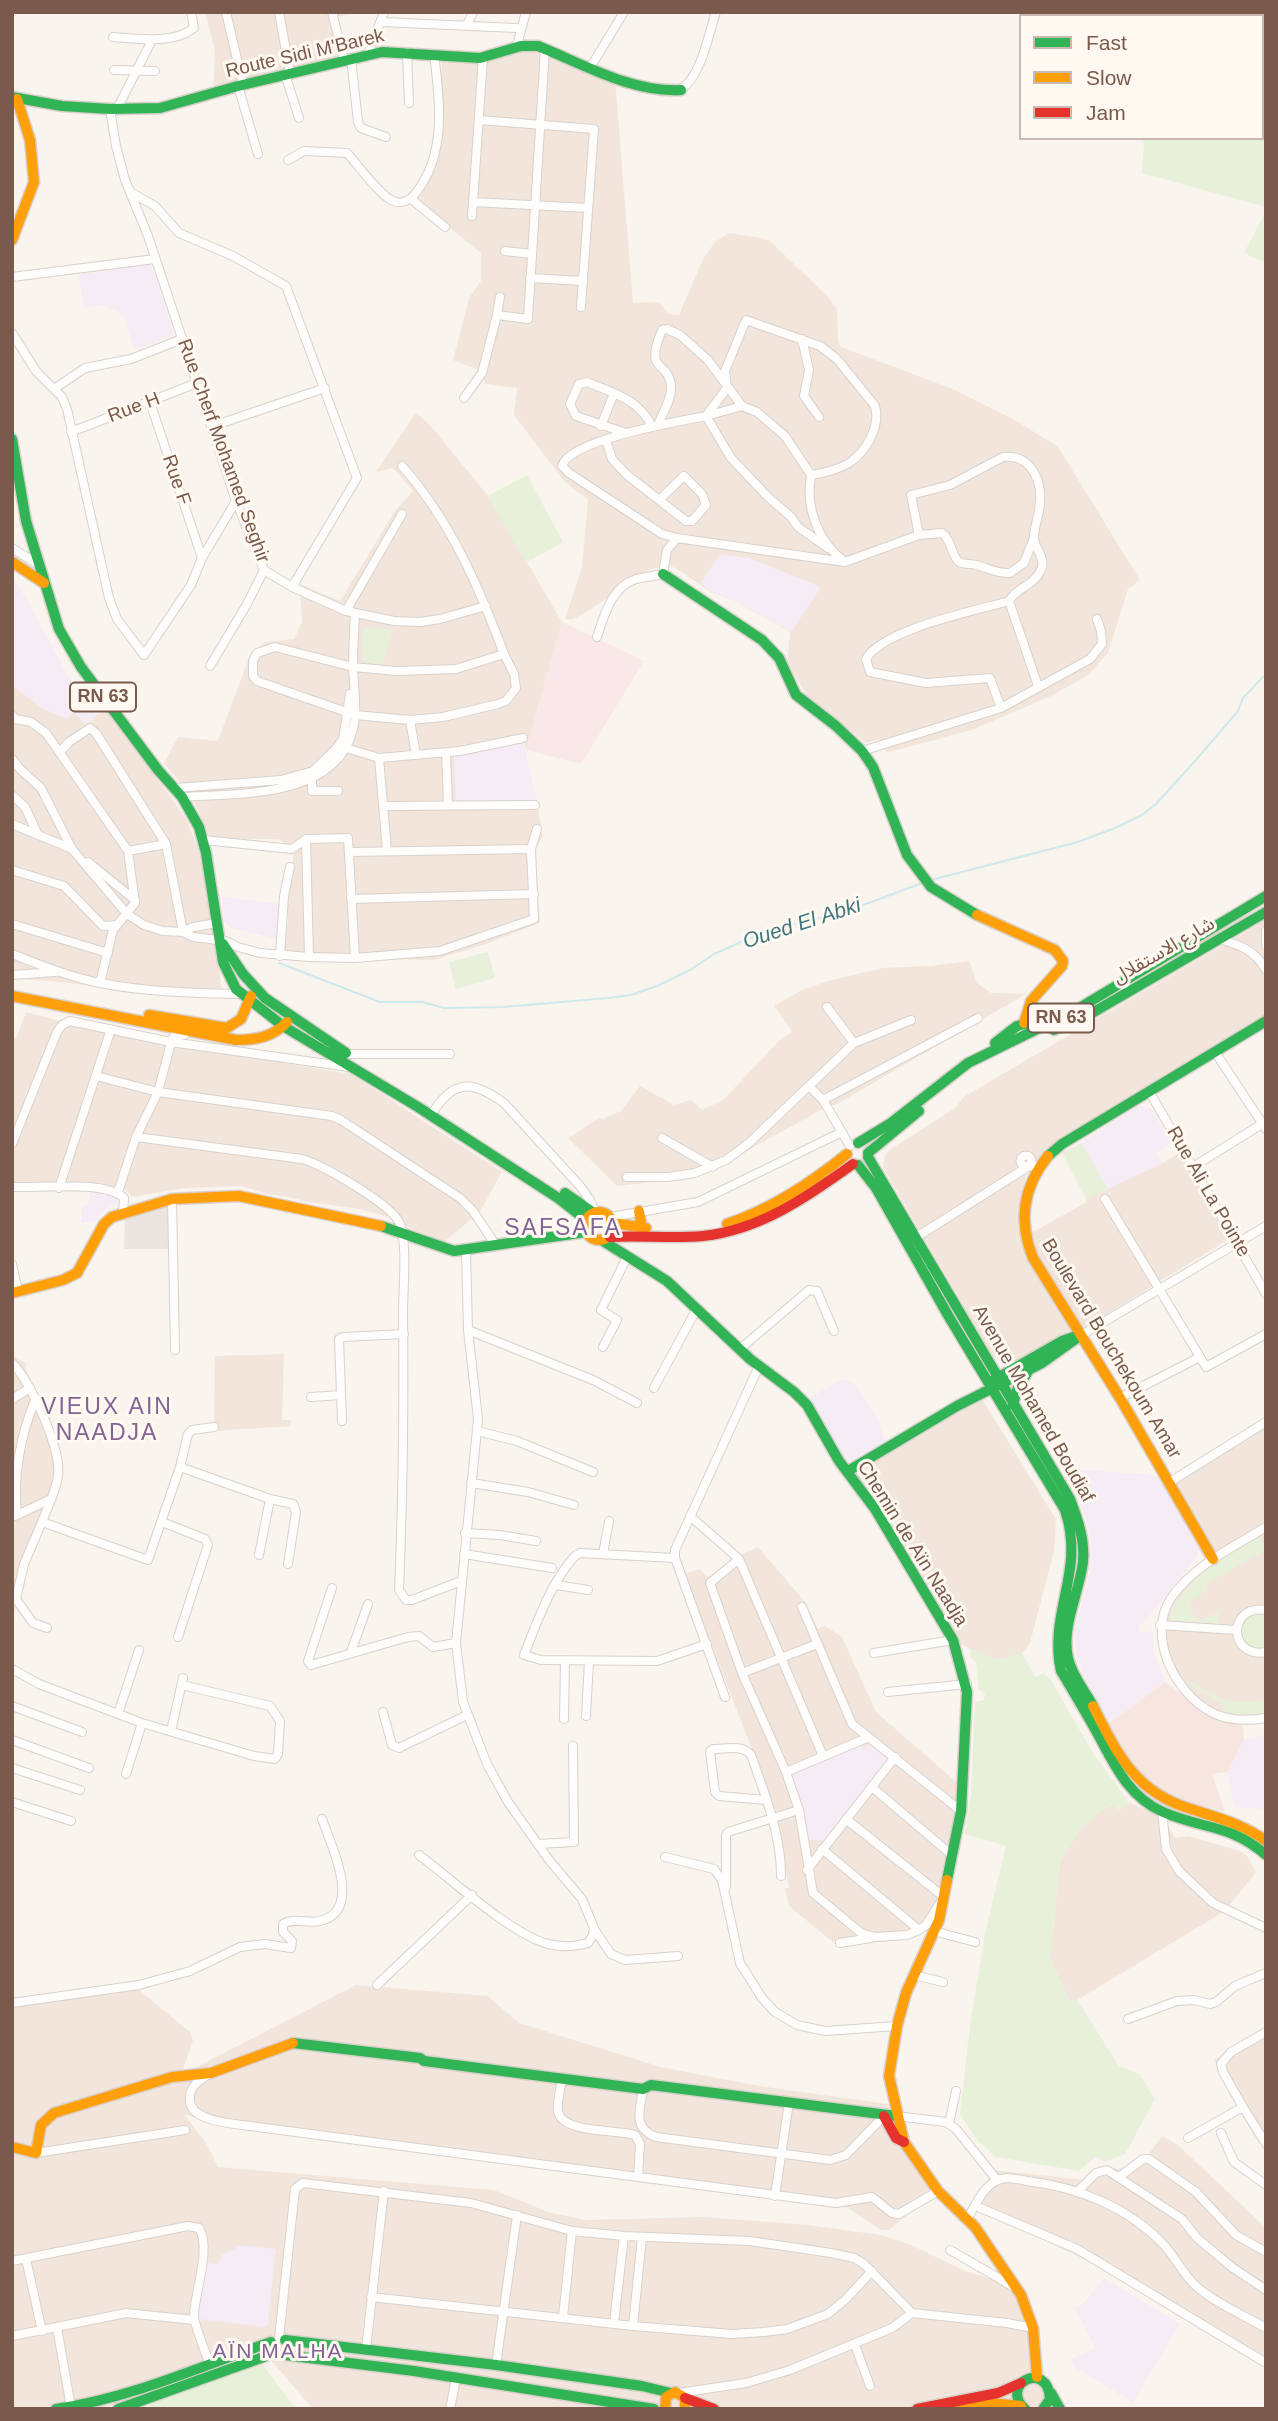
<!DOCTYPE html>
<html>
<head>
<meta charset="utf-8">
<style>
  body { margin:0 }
  #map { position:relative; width:1278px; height:2421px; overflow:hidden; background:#f9f4ee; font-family:Arial,sans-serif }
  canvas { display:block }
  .frame { position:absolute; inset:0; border:14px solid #795a4c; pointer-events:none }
  .legend { position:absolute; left:1019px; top:14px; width:245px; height:126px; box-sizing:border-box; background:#fff9f1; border:2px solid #c9b9af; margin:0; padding:9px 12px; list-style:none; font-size:21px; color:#795a4c }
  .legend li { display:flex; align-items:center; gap:14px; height:35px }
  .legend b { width:35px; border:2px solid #c9b9af }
</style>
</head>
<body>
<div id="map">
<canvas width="1278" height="2421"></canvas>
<div class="frame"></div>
<ul class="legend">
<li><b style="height:9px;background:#30b455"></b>Fast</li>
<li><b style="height:9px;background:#ff9f0a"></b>Slow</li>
<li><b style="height:9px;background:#e5322d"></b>Jam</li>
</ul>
</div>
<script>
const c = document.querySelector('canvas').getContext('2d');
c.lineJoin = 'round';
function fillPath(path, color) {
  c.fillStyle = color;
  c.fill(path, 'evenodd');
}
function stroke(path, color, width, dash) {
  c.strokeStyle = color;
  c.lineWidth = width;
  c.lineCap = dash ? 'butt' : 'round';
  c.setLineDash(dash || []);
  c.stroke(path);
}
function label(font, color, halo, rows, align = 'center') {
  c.font = font + ' Arial,"Noto Sans Arabic",sans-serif';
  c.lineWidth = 6;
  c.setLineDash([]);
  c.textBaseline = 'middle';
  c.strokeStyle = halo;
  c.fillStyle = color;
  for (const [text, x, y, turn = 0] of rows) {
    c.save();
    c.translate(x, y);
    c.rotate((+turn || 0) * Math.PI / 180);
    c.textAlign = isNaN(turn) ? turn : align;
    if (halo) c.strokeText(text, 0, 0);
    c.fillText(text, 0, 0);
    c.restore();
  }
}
fillPath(new Path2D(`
  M205,12H354V13L337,17L347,55L213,90L215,50Z
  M527,48L615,80L633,303L659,302L668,314L679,315L704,257L716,241L730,233L761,238L770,241L827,296L837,309L838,341L841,347L955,390L1015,420L1058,447L1140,580L1128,589L1108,653L1087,676L1051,696L972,730L889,752L886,751L879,739L866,743L807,695L787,662L790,632L733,600L711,592L677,569L670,566L651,569L631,579L592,609L573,619H565L582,567L588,500L564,481L514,415L517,388L486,384L479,370L453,360L469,298L481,281V253L417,201L425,189L436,158L441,132L442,60Z
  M416,413L431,426L488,496L562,622L526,750L524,742L456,803L537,802L543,836L535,849L540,923L486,944L433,960L277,957L288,925V890L296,841L287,845L279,839H211L193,799L164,763L178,737L218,741L250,655L265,642L294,639L302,622L300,584L340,601L395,511L413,491L393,468L376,472Z
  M12,685L44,709L74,712L87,726L95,716L108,709L186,819L198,848L216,935L222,997L168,995L51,981L12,979Z
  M1266,920V1018L1055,1143L1041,1155L1026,1174L1022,1194L1024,1237L1085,1203L1086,1199L1162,1163L1181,1152L1229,1239L1076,1333L1015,1363L999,1360L992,1355L883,1167L885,1156L889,1150L954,1109L965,1096Z
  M969,961L977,983L991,993L1026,994L837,1104L828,1106L730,1160L672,1180L617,1186L568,1138L600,1117L602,1119L621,1111L640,1086L674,1105L691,1100L702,1110L723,1100L777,1043L792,1031L774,1006L802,990L828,981L883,968L929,966Z
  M26,1012L114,1035L351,1074L502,1172L480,1212L445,1241L414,1230L389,1217L359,1209L300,1201L299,1199L268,1194L241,1186L185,1188L133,1197L124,1189L118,1196L85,1188L12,1191V1037L16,1039Z
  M284,1354L282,1420H291V1426L214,1431L215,1356Z
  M12,1355L27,1364L25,1367L29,1377L47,1412L61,1461L63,1477L40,1531L12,1618Z
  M977,1391L1056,1519L1054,1551L1030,1643L1022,1653L999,1660L985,1657L959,1643L878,1506L853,1472Z
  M1266,1422V1718L1245,1721L1212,1713L1186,1691L1162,1641L1170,1600L1207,1563L1161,1484Z
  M758,1547L805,1602L818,1629L825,1626L842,1637L876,1712L961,1786L933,1925L920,1933L900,1939L839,1947L789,1906L785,1888H789L776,1811L684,1574L700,1569L708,1577L740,1555Z
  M1130,1803L1164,1818L1175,1838L1188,1836L1241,1851L1247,1856L1256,1872L1225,1911L1077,2000H1069L1050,1959L1060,1862L1079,1830L1095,1817L1094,1815L1113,1804L1118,1810Z
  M356,1985L488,1996L519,2023L661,2067L759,2086L887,2104L900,2145L937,2197L908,2214L889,2230H881L848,2208L249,2130L185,2115L206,2143L218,2167L494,2190L551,2213L587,2220L704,2217L808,2225L881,2235L911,2245L967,2272L1017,2286L1030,2307L1040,2345L1047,2391L1057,2409H313L264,2352L115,2405L97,2409H12V2008L138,1989L190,2032L193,2041L181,2075Z
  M1266,2031V2146L1214,2060Z
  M1162,2136L1178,2145L1266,2228V2368L1084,2259L971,2205L994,2170L1084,2180L1099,2166L1118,2169L1135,2163L1143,2155H1148Z`), '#f2e6dc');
fillPath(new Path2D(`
  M1165,1682L1208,1713L1243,1727L1244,1740L1227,1772L1212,1774L1225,1812L1157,1792L1132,1767L1106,1726Z`), '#f6e6df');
fillPath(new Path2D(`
  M163,1204L169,1206V1249H124L125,1217Z`), '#ece4de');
fillPath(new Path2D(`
  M151,264L174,335L134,350L124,317L118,311L100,305L85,308L78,275Z
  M720,554L749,558L821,587L791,632L733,600L711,592L701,583Z
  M12,577L30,605L67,674L95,716L87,726L74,712L67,719L43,709L12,685Z
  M523,741L537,802L456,803L454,755Z
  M222,897L281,904L277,939L231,928L224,922Z
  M1139,1105L1151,1109L1172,1144L1155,1153L1162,1163L1108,1189L1081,1143Z
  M91,1190L118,1198L115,1205L106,1208L96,1221L81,1223L82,1206L88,1205Z
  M844,1379L857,1386L878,1420L885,1442L843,1464L807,1399Z
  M1064,1469L1156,1475L1197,1545L1198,1555L1147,1619L1139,1626L1138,1632H1153V1649L1165,1682L1106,1726L1080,1665L1075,1644V1631L1090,1571L1091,1545L1086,1517Z
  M1266,1735V1814L1262,1809L1234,1807L1227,1772L1244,1740Z
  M861,1745L863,1748L871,1745L889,1758L823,1841L807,1839L790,1774Z
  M236,2245L276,2249L268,2324L265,2327L198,2319L205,2263L218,2264L222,2255L229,2251L235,2250Z
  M1104,2278L1180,2324L1133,2402L1073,2366L1072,2359L1095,2348L1075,2308L1085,2302Z`), '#f5ecf5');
fillPath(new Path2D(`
  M562,622L644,661L581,764L526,750Z`), '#fae7e7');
fillPath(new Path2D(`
  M1266,65V207L1142,173L1144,144L1142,138H1262V66Z
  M1266,211V263L1244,253Z
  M527,475L563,542L526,563L488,496Z
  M368,627L392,630L383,664L363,662L362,630Z
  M488,952L495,978L456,989L449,962Z
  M1081,1143L1108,1189L1086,1199L1062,1153Z
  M1259,1536L1266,1550L1208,1583L1206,1591L1190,1601L1192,1612L1197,1620L1201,1621L1220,1611L1217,1619L1220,1624L1171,1620C1169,1612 1173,1608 1178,1601C1197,1570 1228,1554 1259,1536Z
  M1255,1614L1266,1615L1264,1649C1239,1648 1234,1628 1255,1614Z
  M971,1649L999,1660L1022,1653L1035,1677L1044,1673L1051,1680L1094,1755L1130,1803L1118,1811L1112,1804L1094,1815L1095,1817L1079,1830L1060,1862L1050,1959L1069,2000H1077L1119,2066L1139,2074L1155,2099L1125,2154L1105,2162L1096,2156L1079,2171L996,2157L977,2140L960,2114L970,2025L985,1934L1006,1846L965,1834L971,1794L975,1702L984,1700L985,1693L979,1690L976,1663L970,1656Z
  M1187,1680C1220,1699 1227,1706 1266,1700V1714L1244,1717L1227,1713L1220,1702L1187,1683Z
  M260,2361L296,2409H151L148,2402Z`), '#e7f0d9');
stroke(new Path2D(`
  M931,880L1078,842L1115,828L1142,815L1156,804L1195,761L1238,711L1243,698L1266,674
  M279,963L380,1002H422L444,1008L503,1007L608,998L631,995L657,986L690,970L714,954L766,931L842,913L922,883`), '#cfe9ea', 2);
const street = new Path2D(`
  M226,12L243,85
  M279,12L290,73
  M332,12L344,60
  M382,22L516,28
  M467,25L473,12
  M113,37C137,39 175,44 194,28L191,12
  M517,45L526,12
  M407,52L409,103
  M368,54L384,12
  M351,58L358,122L361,128L386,137
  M590,68L624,12
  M114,70L155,71
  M285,74L299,118
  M238,86L258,154
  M681,90C702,74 708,36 716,12
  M110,109L116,146L125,180L148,236L236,501L264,570L292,587L346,611L394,621L420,622L440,619L486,606
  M117,109L152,40
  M479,120L594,129L581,307
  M288,160L304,151L347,153C359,166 377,192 391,200C400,205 409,201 415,194C447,155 440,100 434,54
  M132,193L155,206L179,233L233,256L286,286L357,478L292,587
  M411,199L445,227
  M473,202L588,208
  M472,216L483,58
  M505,251L532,254
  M12,277L155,259
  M530,278L583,281
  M497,315L528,319L545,49
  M12,333L36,371L62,397L67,409L109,598L117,619L144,655L191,585L202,558L236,501
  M802,339L809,370L804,396L819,417
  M54,389L85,368L131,359L182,339
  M464,398L482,373L497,315L500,297
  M150,402L202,558
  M742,406L706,416L731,458L768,497L791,517L798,527L828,548
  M658,425C662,414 672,399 671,387C669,358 643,376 662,330L667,329L680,335L708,360L742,406L757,412L785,436L811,475
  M213,426L325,388
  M601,426L614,393
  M71,432L197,383
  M626,433L576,416L570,404L579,384L587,382C615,394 637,398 652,426
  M606,440L612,459L627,475L686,521H692L706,505L702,494L684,476L659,500
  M402,466C450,520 479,587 504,654
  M919,535L911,495L950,485L1003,457C1033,454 1044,484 1039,510C1038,518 1034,528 1034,537C1034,550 1048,558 1040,572C1033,586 1016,588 1009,601
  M12,548L39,565
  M845,562L919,535L942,533C952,540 951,555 959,562C964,565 971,563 976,565C988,568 997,574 1010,573L1024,563L1034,538
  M346,611L402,514
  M597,637C604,616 611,587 636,579C645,577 654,576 663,574L667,550L677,538L845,562C818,542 805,508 811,475C824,473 838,470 849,463C866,452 881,426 875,406L837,359L820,346L746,320L725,371L727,388L706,416C680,421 569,440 562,466L569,473L662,534L677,538
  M275,647L353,667L396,671L456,669L504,654L514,674L516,688L506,701L498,704L443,717L410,720L355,715L257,681L253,676V661L257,653Z
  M210,666L247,604L264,570
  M1001,708L990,678L926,683L870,672L866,659C883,629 975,611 1009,601L1038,686
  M12,715L15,719L31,722L46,733L128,851L135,903L113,930L100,983
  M410,720L416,755
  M346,748L379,758L387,851
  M862,751L1001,708L1090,659L1102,644L1101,631L1097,619
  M60,752L69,742L90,728L96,733L166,844L183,932
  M446,753L448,805
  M379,758L460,751L523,738
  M12,759L20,769L41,788L72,849L127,914L144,925L163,931L183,932L193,927L217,923
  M312,777V791H338
  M175,788L281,780L313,771L335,750L343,739L350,694
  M12,795L25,807L38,835
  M182,797C243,793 347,799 355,717C356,701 354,684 353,668C353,650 354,632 355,614
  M384,806L535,805
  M12,824L72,849
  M306,839L309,957
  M204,840L292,849L306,839L348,838L355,958
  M128,851L166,844
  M351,852L531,849
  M88,862L135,900
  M12,870L64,886L103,926L116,925
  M351,899L534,894
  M12,924L108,953
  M1266,931V945
  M183,932L193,937L226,941L238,947L260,953L309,957L355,958L440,951L534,919L531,849L537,829
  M1219,939C1240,945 1255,950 1266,970
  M12,954C41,965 69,977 100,983C146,992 194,993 240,994
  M280,956L284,896L290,867
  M12,975L55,972
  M827,1007L854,1043
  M1215,1052L1266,1129
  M347,1054H450
  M96,1076L158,1092L332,1116L341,1120L460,1198L473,1211L495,1244
  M809,1086L823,1100L978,1018
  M1149,1091L1266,1294
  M823,1100L850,1146
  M435,1109C456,1078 475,1082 504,1103L580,1186L590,1200L595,1213
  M136,1137L302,1159C323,1165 389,1203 399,1222C408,1240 403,1291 403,1312C404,1405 403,1497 399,1590L406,1600H412L461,1581
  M662,1138L713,1167
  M12,1144L57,1032L62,1025L70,1021L171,1042L349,1067
  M1020.5 1161a5.5 5.5 0 1 1 11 0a5.5 5.5 0 1 1-11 0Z
  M1193,1167L1265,1122
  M627,1177H668L695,1173L726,1160L749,1143L854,1043L911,1020
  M12,1187C40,1188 105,1180 124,1198L123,1213
  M59,1188L111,1029
  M118,1192L136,1137L158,1092L172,1039L174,1036L184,1035L187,1031
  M172,1199L175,1350
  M1105,1199L1206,1367L1266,1334
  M610,1217L698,1202L842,1132
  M915,1238L1029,1166L1039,1167
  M12,1264L18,1291
  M468,1330L593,1380L637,1403
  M1080,1336L1266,1226
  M603,1347L617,1320L601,1310L627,1257
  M740,1349L809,1290L817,1291L834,1331
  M12,1363C31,1381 62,1451 58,1476C56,1492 47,1508 42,1522L148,1560L180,1467L188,1434L192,1430L214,1427
  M654,1388L696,1310
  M311,1397L341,1395
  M1120,1398L1200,1357
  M12,1399L30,1388
  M342,1421L339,1339L343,1337L404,1334
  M477,1431L517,1441L593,1472
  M180,1467L270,1499L293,1504L296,1512L288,1564
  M1170,1482L1266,1422
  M471,1483L528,1492L574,1505
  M17,1515C13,1475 20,1437 35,1400
  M15,1516L51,1499
  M690,1516L739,1559L823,1756
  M42,1522L24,1564L16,1599L33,1623L47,1628
  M162,1522L205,1539L208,1545L178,1637
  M1266,1527C1232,1548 1194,1565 1171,1598C1146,1636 1175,1694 1213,1713C1229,1721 1248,1721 1266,1718
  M465,1533L500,1535L536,1541
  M464,1554L552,1568
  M603,1554L609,1521
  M259,1555L270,1499
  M675,1558L580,1553L575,1556C551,1582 537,1622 524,1655L541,1660L657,1661L707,1644
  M739,1559L710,1583L742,1673L786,1772L799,1810L813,1893L861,1933L876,1937L907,1935L919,1930L926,1925L944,1897L846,1819
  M556,1585L588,1590
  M332,1588L308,1661L311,1665L408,1637L419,1636L433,1647L456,1643
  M802,1607L852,1724L961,1811
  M1266,1610C1227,1604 1228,1659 1266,1652
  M1160,1625L1236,1630
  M351,1652L368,1604
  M874,1653L953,1640
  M12,1669L39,1684L142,1723L254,1756L275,1759L278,1754L280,1721L270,1706L182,1685
  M742,1673L817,1644
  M888,1692L967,1684
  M725,1697L675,1558V1550L759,1366
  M12,1706L82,1732
  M383,1712L392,1745L399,1748L467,1715
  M118,1714L139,1650
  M586,1716L589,1661
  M564,1719L565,1661
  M171,1731L183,1678
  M12,1740L89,1768
  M12,1768L80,1790
  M786,1772L867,1738
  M126,1774L142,1723
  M873,1788L953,1856
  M767,1800L719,1796L715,1792L710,1751L713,1749C725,1749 743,1744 751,1755C765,1795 781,1833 781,1876
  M12,1802L71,1821
  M1162,1811L1166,1849L1179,1871L1213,1903L1266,1928
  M538,1844L574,1842L573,1746
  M822,1849L919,1930
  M419,1855C451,1879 509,1932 545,1943C560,1948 573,1947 588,1943L593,1935L594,1928L582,1899L549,1860L508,1802L487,1764L463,1702L456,1643L478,1419L468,1330L466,1251
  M665,1857L714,1869L722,1880L740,1963L762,1998L775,2012L797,2025L825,2031L897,2026
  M807,1870L895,1757
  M726,1887V1835L728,1832L799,1810
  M594,1929L611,1954L625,1960L678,1956
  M933,1931L975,1942
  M840,1943L871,1938
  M913,1975L943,1982
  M377,1985L472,1895
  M12,2003L139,1985L190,1971L240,1947L265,1944L291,1948L292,1941L283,1932V1924C294,1917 308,1924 320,1921C364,1911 331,1845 322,1819
  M1128,2019L1177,2001L1194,2000L1210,2004L1216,2002L1235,1986L1266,1973
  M208,2075C200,2080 191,2085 190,2096C186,2122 232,2123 250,2126L836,2203L872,2197L892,2213L899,2214L938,2191
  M562,2079C561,2089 556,2103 558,2112C564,2134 617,2129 635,2135L640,2144L638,2177
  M643,2089C640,2110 632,2128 656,2137L830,2160L846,2155L884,2116
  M1243,2107L1266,2144
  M896,2116L946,2122L956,2129L997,2180
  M949,2124L956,2091
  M1221,2133L1234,2162L1266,2185
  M1188,2138L1243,2107L1223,2072L1221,2064L1231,2052L1266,2032
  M36,2153L185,2130
  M1119,2177L1143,2159H1149L1196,2192L1236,2235L1266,2252
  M1078,2191L1096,2173L1107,2170L1182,2219L1197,2238L1233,2268L1266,2290
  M775,2196L789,2102
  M976,2206L1077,2249L1266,2363
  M967,2219C975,2207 982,2188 996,2181C1005,2176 1017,2179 1027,2181C1078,2187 1128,2207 1164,2245C1176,2258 1183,2275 1197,2287C1217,2304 1243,2315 1266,2328
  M950,2250L1014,2287
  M26,2259L42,2331
  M12,2261L188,2226L199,2228C212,2248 194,2293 194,2317C194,2323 207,2357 210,2364
  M371,2297L633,2326L732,2334L764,2332L787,2329L828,2314L846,2299L872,2271
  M563,2317L572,2231
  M614,2323L624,2236
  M633,2326L642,2237
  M57,2328L71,2407
  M12,2336L126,2313L194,2320
  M279,2338L295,2189L303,2183L471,2203L572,2231L624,2236L750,2241L831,2253L854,2258L864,2264L912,2313L1007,2323L1033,2328
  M855,2345L870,2386
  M366,2349L384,2191
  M496,2365L517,2215
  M679,2393L746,2383L790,2370L892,2328L912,2313
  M450,2409L456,2378`);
const fast = new Path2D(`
  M12,97L62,106L110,109L160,108L238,86L382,52L480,58L521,46H538C583,64 632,93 681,90
  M12,439L26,521L59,629L81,667L158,770L182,797L199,827L206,853L223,962L236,989L283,1026L418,1107L558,1198L586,1220
  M663,574L762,640L779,658L796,695L836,726L862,751L873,767L907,855L931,887L977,915
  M223,944L243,974L265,998L346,1053
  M1054,1030L1092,1013L1266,912
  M995,1043L1017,1026L1047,1018
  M858,1143L891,1123L968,1063L1076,1010L1266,896
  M868,1153L919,1111
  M1048,1156L1062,1144L1266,1021
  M868,1157L1070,1499C1078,1520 1085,1540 1083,1562C1079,1594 1061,1626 1068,1658C1072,1676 1085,1691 1093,1706
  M858,1165L876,1188L949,1317L1065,1510C1086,1571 1048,1612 1061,1671C1072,1689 1083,1708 1094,1727C1112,1759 1126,1796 1163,1812C1202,1829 1231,1824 1266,1855
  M565,1193L594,1213
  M381,1226L454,1251L586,1232
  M603,1241L667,1281L750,1359L794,1392L807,1405L839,1461L875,1509L953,1640L967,1692L961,1811L947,1880
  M992,1381L1062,1341L1076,1336
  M1013,1405L1017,1390L1027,1373
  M848,1471L957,1406L1042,1363L1080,1336
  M293,2043L420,2058L424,2061L643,2089L651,2085L896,2116
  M285,2340L496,2365L642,2386L671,2393
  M285,2355L414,2371L654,2409
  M1051,2393L1060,2409
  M56,2409C131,2398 199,2367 271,2342
  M118,2409L272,2354
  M1025,2409C998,2384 1048,2359 1050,2399L1043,2409`);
const slow = new Path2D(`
  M12,240L34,182L30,140L17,99
  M12,562L44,583
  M977,915L1055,950L1063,961L1062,966L1031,1001L1024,1023
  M12,996L236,1040C256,1040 273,1037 287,1022
  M149,1015L227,1028L241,1019L251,996
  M1048,1156C1023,1187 1018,1221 1033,1258L1120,1398L1213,1559
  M639,1211L642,1228
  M585 1226a14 14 0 1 1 28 0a14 14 0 1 1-28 0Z
  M613,1223L646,1228
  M727,1224C772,1209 810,1184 847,1154
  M12,1293L63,1280L77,1273L104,1224L112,1217L172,1199L239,1196L381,1226
  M1093,1706C1118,1755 1135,1792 1191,1809C1218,1818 1243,1824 1266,1841
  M947,1880L939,1920L906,1993L897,2026L889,2076L904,2142L938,2191L975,2227L1021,2295L1033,2328L1037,2377
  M12,2147L36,2153L41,2125L54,2113L172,2077L211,2073L293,2043
  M665,2409L666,2397L675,2392L685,2398V2409
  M957,2409L991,2403L1021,2406`);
const jam = new Path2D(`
  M610,1237C641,1235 672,1239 703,1236C760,1230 807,1197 853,1164
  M884,2116L896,2138L904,2142
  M685,2398L714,2409
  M917,2409L998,2393L1021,2383`);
stroke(street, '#d8d1cc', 10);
stroke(fast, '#d9d0ca', 13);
stroke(slow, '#d9d0ca', 13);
stroke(jam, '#d9d0ca', 13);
stroke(street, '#fefdfc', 8);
stroke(fast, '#30b455', 10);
stroke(slow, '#ff9f0a', 10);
stroke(jam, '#e5322d', 10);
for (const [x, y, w] of [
  [103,697,66],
  [1061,1018,66]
]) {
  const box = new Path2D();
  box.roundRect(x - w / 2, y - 14.5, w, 29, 5);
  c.fillStyle = '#fff9f1';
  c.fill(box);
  stroke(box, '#795a4c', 2);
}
label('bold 18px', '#795a4c', null, [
  ["RN 63",103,697],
  ["RN 63",1061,1018]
]);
label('19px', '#795a4c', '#fff9f1', [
  ["Route Sidi M'Barek",305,54,-13],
  ["Rue H",134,408,-21],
  ["Rue Cherf Mohamed Seghir",223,451,70],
  ["Rue F",176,480,71],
  ["شارع الاستقلال",1164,951,-30],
  ["Rue Ali La Pointe",1208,1192,60],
  ["Boulevard Bouchekoum Amar",1111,1349,59],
  ["Avenue Mohamed Boudiaf",1033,1404,60],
  ["Chemin de Aïn Naadja",912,1544,58]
]);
label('italic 21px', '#3e767e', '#fff9f1', [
  ["Oued El Abki",802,924,-18]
]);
c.letterSpacing = '2px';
label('21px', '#826495', '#fff9f1', [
  ["AÏN MALHA",278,2352]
]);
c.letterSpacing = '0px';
c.letterSpacing = '2px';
label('23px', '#826495', '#fff9f1', [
  ["SAFSAFA",563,1229],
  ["VIEUX AIN",107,1408],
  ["NAADJA",107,1434]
]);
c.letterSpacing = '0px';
</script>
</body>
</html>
